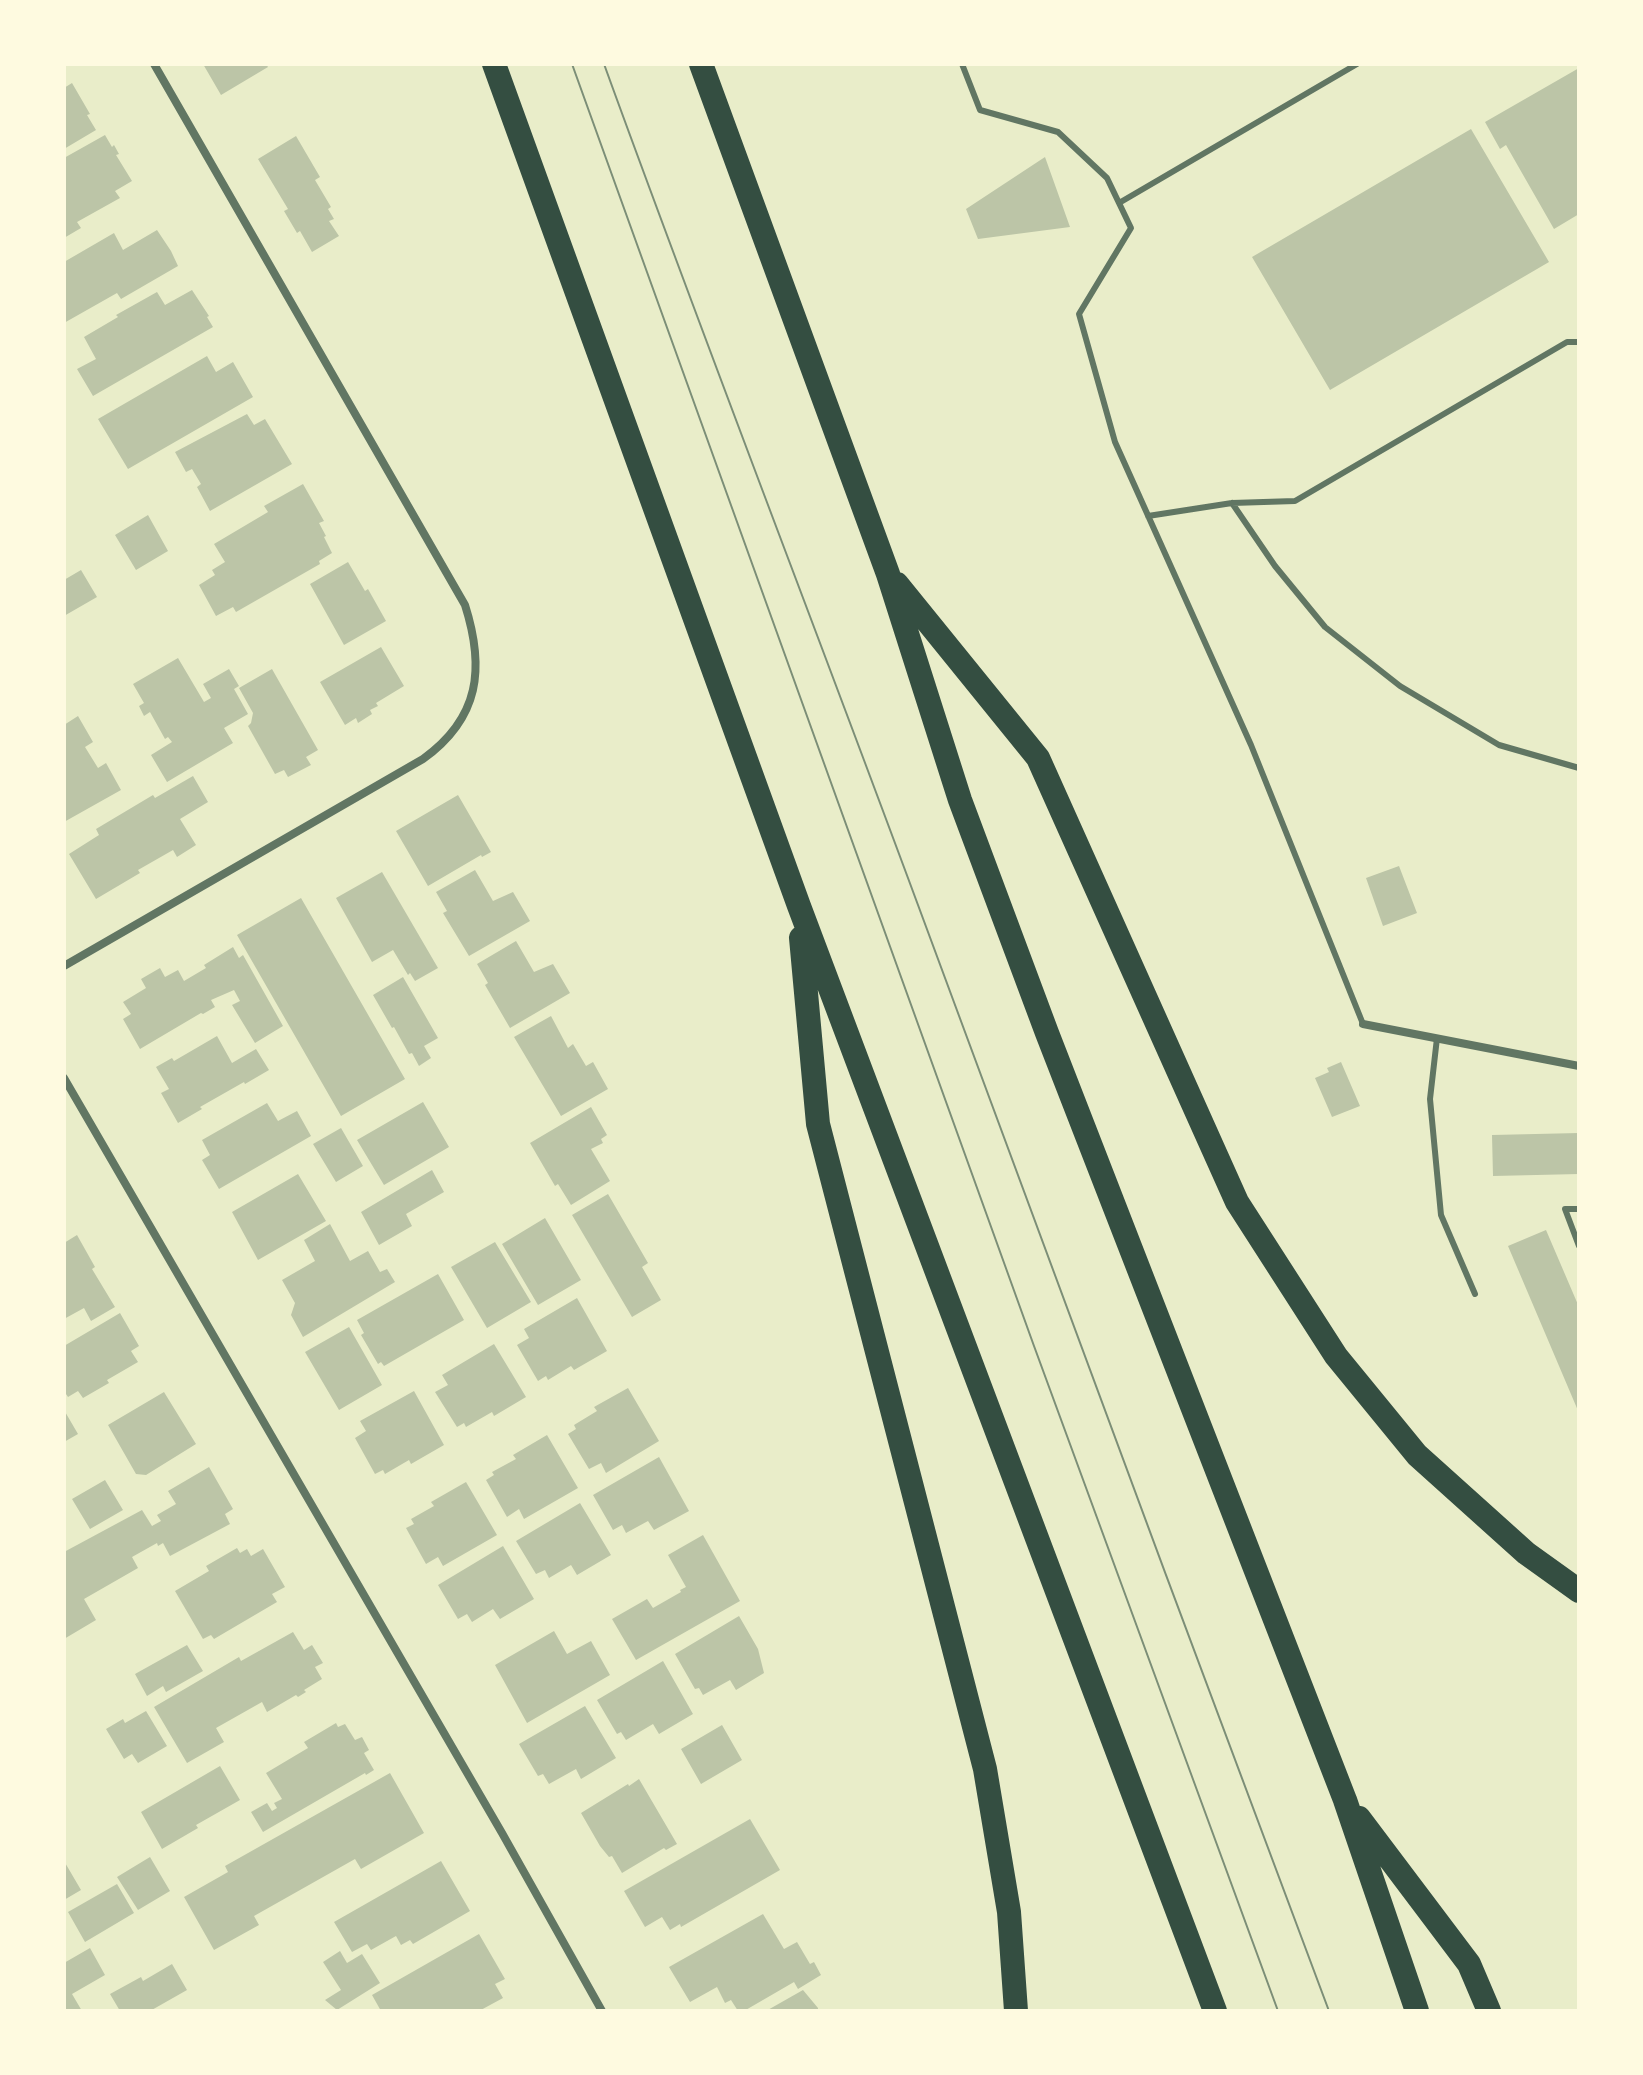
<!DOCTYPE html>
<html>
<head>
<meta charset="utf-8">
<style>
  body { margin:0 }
  #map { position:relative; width:1643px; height:2075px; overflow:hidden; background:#e9edc9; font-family:"Golos Text",sans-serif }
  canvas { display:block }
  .frame { position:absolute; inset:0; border:66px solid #fefae0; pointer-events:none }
</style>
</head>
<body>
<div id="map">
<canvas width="1643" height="2075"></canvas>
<div class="frame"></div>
</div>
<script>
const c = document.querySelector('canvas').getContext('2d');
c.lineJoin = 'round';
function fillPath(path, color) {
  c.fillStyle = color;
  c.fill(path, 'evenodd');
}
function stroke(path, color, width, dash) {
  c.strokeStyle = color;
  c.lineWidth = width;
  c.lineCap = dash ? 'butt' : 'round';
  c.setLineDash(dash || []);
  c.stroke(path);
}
fillPath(new Path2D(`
  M203,64H266L268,67L221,95Z
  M1579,68V214L1554,229L1506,145L1500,149L1485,122Z
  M72,83L90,114L87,115L96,130L64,149V88Z
  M1471,129L1549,262L1330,390L1252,257Z
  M105,135L112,147L114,145L119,154L116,155L132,181L115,191L120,198L77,222L81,228L64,238V158Z
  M296,136L320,177L315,180L331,207L328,209L334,219L329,221L339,236L312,252L300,231L297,233L284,211L288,209L258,159Z
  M1045,157L1070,227L978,239L966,209Z
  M157,230L171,251L178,266L121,299L117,293L64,323V262L114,233L123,250Z
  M192,290L209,316L207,317L213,327L93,396L77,369L96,359L84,337L118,317L116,315L157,292L165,305Z
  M207,356L216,372L233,362L253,397L128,469L98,419Z
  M247,414L254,425L265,419L292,464L210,511L197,487L201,484L192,469L186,472L175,452Z
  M303,484L324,521L319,523L326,536L324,537L332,553L319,561L320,564L236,612L233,607L216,616L199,585L215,575L212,570L225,562L214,544L268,512L264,506Z
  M148,515L168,551L136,570L115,535Z
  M348,562L365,591L368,589L386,621L344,645L310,584Z
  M81,570L97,597L64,616V580Z
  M381,647L404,686L376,703L378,706L370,710L372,714L358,723L356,718L345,725L320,682Z
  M178,658L204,702L211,698L203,684L229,669L239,686L234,689L248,714L224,728L233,743L167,782L151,755L172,742L168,737L165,739L150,712L144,716L139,706L144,703L133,684Z
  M272,669L318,750L306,757L311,765L288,777L284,770L275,774L248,726L251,723L253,713L239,688Z
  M78,716L93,742L85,747L98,768L106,763L121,790L64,822V725Z
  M193,776L208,802L180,819L196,845L177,857L173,850L138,870L140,873L96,899L69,854L99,835L96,829L153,795L155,798Z
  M458,795L491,852L482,857L481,855L428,886L396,831Z
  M1399,866L1417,913L1383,926L1366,878Z
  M475,870L493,901L513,892L530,921L469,956L443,913L447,911L436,892Z
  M382,872L438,968L415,981L410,973L408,975L393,950L372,962L336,898Z
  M301,898L405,1079L341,1116L237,935Z
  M516,941L534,972L553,964L570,993L510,1028L485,985L488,983L477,964Z
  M233,947L239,958L243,955L283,1026L255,1043L232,1005L240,1001L234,990L211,1000L215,1007L203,1014L201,1013L140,1049L123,1019L131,1014L123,1002L146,988L141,979L160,968L165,977L178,970L184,981L206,968L204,965Z
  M403,977L438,1038L424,1046L431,1058L419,1066L412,1053L409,1054L394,1027L392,1028L373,995Z
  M551,1016L568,1048L573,1044L586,1066L593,1062L608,1089L561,1116L514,1037Z
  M217,1036L232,1063L256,1049L269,1070L245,1084L244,1082L200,1107L202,1109L178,1123L161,1093L169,1089L156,1067L172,1058L174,1061Z
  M1341,1062L1360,1106L1332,1117L1315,1078L1329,1072L1327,1068Z
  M423,1102L449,1147L384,1185L357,1140Z
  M267,1103L278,1121L297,1111L311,1136L219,1189L202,1160L210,1155L202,1140Z
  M591,1107L607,1135L601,1139L603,1143L591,1149L610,1181L571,1205L558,1184L555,1186L530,1143Z
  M341,1128L363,1166L336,1182L313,1144Z
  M1579,1133V1174L1493,1176L1492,1135Z
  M432,1170L444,1192L406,1214L412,1226L379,1245L361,1212Z
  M298,1174L326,1221L258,1260L232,1212Z
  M608,1194L648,1263L642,1267L661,1300L632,1317L572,1215Z
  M545,1218L581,1280L538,1305L502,1244Z
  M330,1224L350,1261L368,1251L380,1272L387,1269L395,1282L303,1337L291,1315L295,1303L282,1280L315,1261L304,1240Z
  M1546,1230L1579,1307V1413L1508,1246Z
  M77,1235L95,1267L92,1269L115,1307L91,1321L84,1308L64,1319V1243Z
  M495,1242L531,1302L487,1328L451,1267Z
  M438,1274L464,1320L384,1366L381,1362L378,1364L361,1335L364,1333L357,1320Z
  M577,1298L607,1351L574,1370L571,1366L548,1380L546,1376L538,1381L517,1345L529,1338L524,1329Z
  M120,1313L139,1346L131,1351L138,1362L107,1380L109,1383L83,1398L78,1391L68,1397L64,1391V1346Z
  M349,1327L382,1385L339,1410L305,1352Z
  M494,1344L526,1397L494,1416L492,1412L466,1427L464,1423L457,1427L435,1392L448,1385L442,1375Z
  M628,1388L659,1441L606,1473L601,1463L589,1469L568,1434L576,1429L574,1425L597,1411L594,1407Z
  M414,1391L444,1445L411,1464L409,1460L385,1474L383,1470L375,1474L355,1438L366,1431L360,1421Z
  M164,1392L196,1444L146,1475L136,1474L108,1425Z
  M64,1410L78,1434L64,1442Z
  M547,1435L578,1488L524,1519L519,1509L507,1517L486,1480L494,1475L492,1472L516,1459L513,1455Z
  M659,1457L689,1511L654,1530L648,1521L626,1533L622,1525L613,1530L593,1495Z
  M209,1467L233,1509L225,1514L230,1524L170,1556L163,1543L158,1546L157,1543L132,1557L138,1568L84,1599L96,1620L64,1639V1552L142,1510L152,1526L161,1521L157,1515L176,1504L168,1491Z
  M105,1480L123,1510L90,1529L72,1499Z
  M466,1482L497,1535L443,1566L438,1557L426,1564L406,1528L414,1524L411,1519L434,1506L431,1502Z
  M580,1503L611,1555L577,1575L571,1565L549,1578L545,1570L536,1574L516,1541Z
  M703,1535L740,1601L636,1660L612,1619L647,1599L653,1608L681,1592L680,1590L686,1587L668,1555Z
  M503,1546L534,1599L500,1619L493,1609L472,1622L467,1614L458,1619L438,1585Z
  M237,1548L240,1553L247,1549L251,1556L263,1549L285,1587L272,1594L277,1602L214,1639L211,1635L203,1639L175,1591L209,1571L206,1566Z
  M739,1616L758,1649L764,1673L736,1690L730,1680L703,1695L699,1688L695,1689L675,1654Z
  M554,1631L567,1654L591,1641L610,1675L527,1723L495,1665Z
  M293,1632L304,1650L312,1645L323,1663L315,1667L322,1679L304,1690L306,1692L298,1697L296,1695L267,1712L262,1702L216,1728L224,1742L187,1763L154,1707L239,1657L241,1661Z
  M187,1645L203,1671L166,1692L163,1686L147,1696L135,1674Z
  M663,1661L693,1714L659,1734L653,1724L626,1740L621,1732L617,1734L597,1700Z
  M585,1706L616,1758L581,1779L576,1769L549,1784L543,1774L538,1776L519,1744Z
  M146,1711L167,1746L138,1763L132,1754L124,1759L106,1729L123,1719L125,1723Z
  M336,1723L338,1727L345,1724L355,1740L362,1737L369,1750L364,1753L374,1770L366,1775L365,1773L263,1832L251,1812L267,1803L272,1811L277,1808L274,1803L282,1799L266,1773L308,1748L304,1742Z
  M722,1725L742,1760L701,1784L681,1749Z
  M220,1766L240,1800L196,1825L198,1828L162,1849L141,1812Z
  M390,1773L424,1833L361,1869L355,1859L254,1916L259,1925L214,1950L184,1897L228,1872L225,1866Z
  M639,1779L677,1844L666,1850L664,1848L622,1873L612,1856L609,1857L600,1846L581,1813L628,1784L629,1786Z
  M750,1819L780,1870L681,1927L680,1924L670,1930L662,1917L645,1927L624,1891Z
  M150,1857L170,1891L138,1910L117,1877Z
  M64,1861L81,1890L64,1900Z
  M441,1861L470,1911L413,1944L410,1940L401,1945L396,1936L371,1950L367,1944L352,1952L334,1922Z
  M117,1884L134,1913L85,1942L68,1912Z
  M763,1914L784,1949L797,1942L810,1964L814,1962L821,1975L798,1989L794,1982L744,2011H738L731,2000L725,2003L717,1987L690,2002L669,1967Z
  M479,1934L505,1979L495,1984L503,1998L479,2011H381L372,1995Z
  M90,1948L105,1975L72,1994L82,2011H64V1963Z
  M340,1951L347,1963L362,1954L380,1983L337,2010L325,2000L341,1990L323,1962Z
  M172,1964L187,1990L150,2011H120L110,1994L141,1977L143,1981Z
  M803,1990L818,2008V2011H766Z`), '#bcc5a7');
stroke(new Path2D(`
  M962,64L980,110L1058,132L1107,178L1131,228L1079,314L1115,442L1251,745L1363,1024
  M1119,203L1357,64
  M1232,503L1275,566L1325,627L1400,686L1499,745L1579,768
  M1148,516L1232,503L1295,501L1567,342H1579
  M1437,1038L1430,1099L1441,1215L1475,1294
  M1579,1209H1565L1579,1246`), '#617663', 6);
stroke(new Path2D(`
  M64,966L423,759C480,718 485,668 465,605L154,64
  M1363,1024L1579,1066
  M64,1078L502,1833L602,2011`), '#617663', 8);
stroke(new Path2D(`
  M494,64L799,906L1215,2011
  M701,64L888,574L960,800L1047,1033L1345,1800L1417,2011
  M897,584L1038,758L1237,1202L1336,1356L1417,1455L1526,1553L1579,1591
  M801,938L818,1124L985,1769L1009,1912L1016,2011
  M1359,1818L1469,1964L1489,2011`), '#344e41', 24);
stroke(new Path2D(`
  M572,64L1034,1346L1278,2011
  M604,64C706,345 814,624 918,905C1055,1274 1190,1643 1329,2011`), '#7c8e77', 2);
</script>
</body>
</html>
